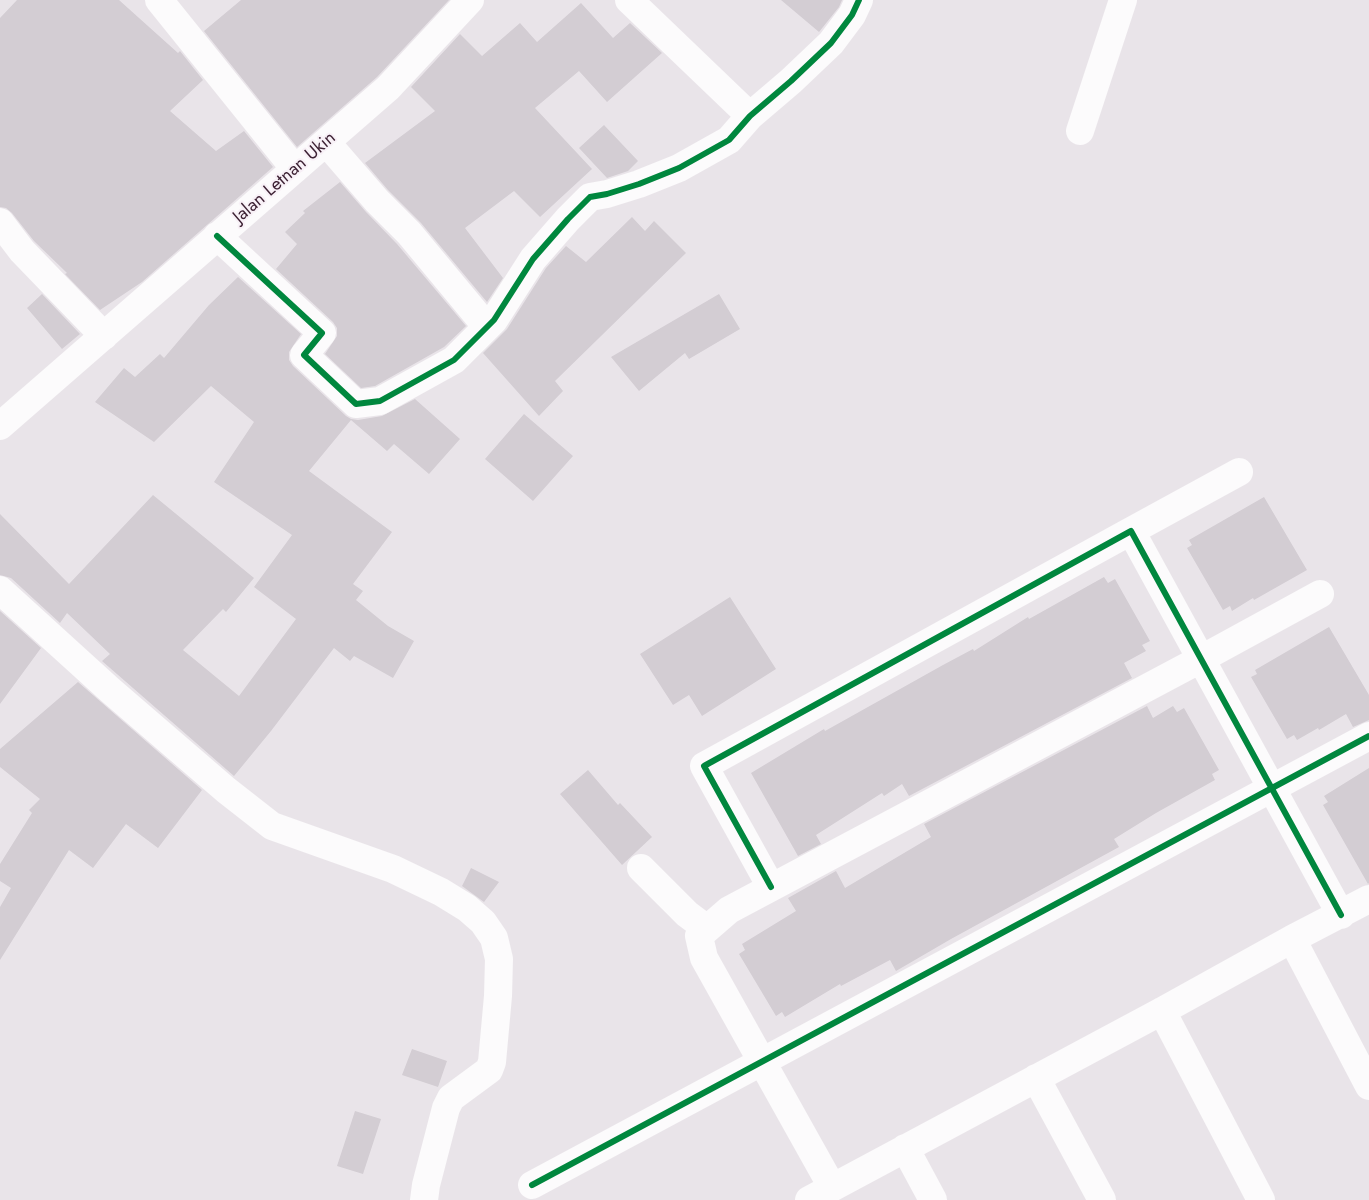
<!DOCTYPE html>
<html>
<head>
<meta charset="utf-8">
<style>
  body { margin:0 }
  canvas { display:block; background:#e9e4e9 }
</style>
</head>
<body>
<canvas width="1369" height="1200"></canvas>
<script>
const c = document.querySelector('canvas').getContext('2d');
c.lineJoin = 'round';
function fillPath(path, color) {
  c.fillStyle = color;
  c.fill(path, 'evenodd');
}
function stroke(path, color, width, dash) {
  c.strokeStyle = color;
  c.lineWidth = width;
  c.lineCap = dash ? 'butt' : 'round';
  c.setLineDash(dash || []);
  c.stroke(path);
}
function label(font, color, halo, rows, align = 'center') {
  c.font = font + ' Jost,sans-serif';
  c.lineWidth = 4;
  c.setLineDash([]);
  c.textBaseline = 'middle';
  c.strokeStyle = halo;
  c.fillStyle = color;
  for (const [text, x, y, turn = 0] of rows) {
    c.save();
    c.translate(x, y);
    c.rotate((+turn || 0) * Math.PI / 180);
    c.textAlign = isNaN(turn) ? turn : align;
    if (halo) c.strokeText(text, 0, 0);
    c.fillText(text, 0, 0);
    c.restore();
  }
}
fillPath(new Path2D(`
  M17,0H119L178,53L180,51L203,80L170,111L216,151L244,131L273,167L142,282L100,310L65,274L67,273L34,241L12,213L6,208L0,207V18Z
  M241,0H449L377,77L297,147L204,31Z
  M781,0H842L839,7L819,32Z
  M581,3L613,38L630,23L662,53L607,102L579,71L535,108L592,169L540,217L514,191L465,228L503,278L487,302L421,223L388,190L365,163L435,111L411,87L460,34L482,56L520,23L537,42Z
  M604,125L638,161L628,171L607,178L579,148Z
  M340,182L366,212L397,244L466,326L444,347L375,386L361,388L325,354L337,336V328L333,322L276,269L297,244L285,232L305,213L303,211Z
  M632,217L645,231L654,221L686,253L555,381L563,391L539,416L483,353L507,329L546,268L566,246L586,262Z
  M238,277L301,334L289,352V360L293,366L346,416L351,419L358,420L382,416L415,399L460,439L429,474L394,444L387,451L351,420L309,471L392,532L353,584L363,591L356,600L388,626L414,641L393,678L354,656L350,661L334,648L271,731L234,776L102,661L110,654L67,613L60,623L11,578L0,575V514L69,584L153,495L254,578L226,612L223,609L183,650L239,696L296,619L254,587L292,535L214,482L254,422L211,386L154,442L95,402L124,368L135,377L160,354L164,358L209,305Z
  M42,294L80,334L62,349L27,308Z
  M719,294L740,329L689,359L685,353L639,391L611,357Z
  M524,414L573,456L533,501L485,459Z
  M1264,497L1307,570L1254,600L1253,598L1232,611L1230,606L1223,610L1187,548L1192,545L1189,540Z
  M1104,577L1108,583L1115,579L1150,641L1142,645L1146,651L1124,663L1132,678L909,796L902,784L884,796L882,793L816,835L821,844L798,856L751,773L824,729L825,731L943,665L973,649L974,651L1028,617L1029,619Z
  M730,597L776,669L702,716L689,695L673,705L640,654Z
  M0,611L41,648L0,704Z
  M1329,627L1369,695V720L1353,727L1346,714L1319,730L1318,728L1297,740L1294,735L1287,739L1251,677L1257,674L1255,670Z
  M78,682L202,790L158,848L126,824L93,868L69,850L0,960V907L11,888L0,881V864L32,813L29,810L40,799L0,767V749Z
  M1147,706L1153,718L1173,706L1177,712L1184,708L1219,770L1212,774L1215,780L1156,813L1114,839L1119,847L951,939L896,971L890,960L841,986L840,984L785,1017L782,1012L776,1016L739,954L745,950L742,944L796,911L788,898L836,871L845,888L931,837L924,824Z
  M1369,768V883L1368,884L1323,805L1328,802L1324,796Z
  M588,770L618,805L620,803L652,837L622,865L560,794Z
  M471,868L499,882L484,902L462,886Z
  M412,1049L447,1061L438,1087L402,1075Z
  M355,1111L381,1119L363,1174L337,1166Z`), '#d3cdd3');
stroke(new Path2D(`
  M159,0L295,169
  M629,0L750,116
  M1080,131L1123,0
  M326,142L377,201L409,233L487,327
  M0,222L22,251L104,336
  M217,236L322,333L304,355L356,404L380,401L454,360L494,320L533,259L568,219L590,197L607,194L639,184L679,168L729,140L750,116L791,81L831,43L852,15L859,0
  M0,426L388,88L470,0
  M1131,531L1239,472
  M0,590L110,690L226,790L272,826L393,869L441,892L467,908L483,922L494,938L499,959L498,996L492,1062L489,1070L451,1098L446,1108L426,1185L424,1200
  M641,868L687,914L703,926L699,936
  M771,887L704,766L1131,531L1341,915
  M1292,939L1369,1086
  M1162,1011L1261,1200
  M1036,1078L1102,1200
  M905,1148L933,1200
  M532,1185L1369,736
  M832,1187L704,958L699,936L729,910L1201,659L1320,594
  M809,1200L1162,1011L1292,939L1369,899`), '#fcfbfc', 28);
stroke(new Path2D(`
  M217,236L322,333L304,355L356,404L380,401L454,360L494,320L533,259L568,219L590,197L607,194L639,184L679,168L729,140L750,116L791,81L831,43L852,15L859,0
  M771,887L704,766L1131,531L1341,915
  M532,1185L1369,736`), '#00873e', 6);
label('18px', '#3c2133', '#f8f1f7', [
  ["Jalan Letnan Ukin",285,178,-41]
]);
</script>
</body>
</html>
